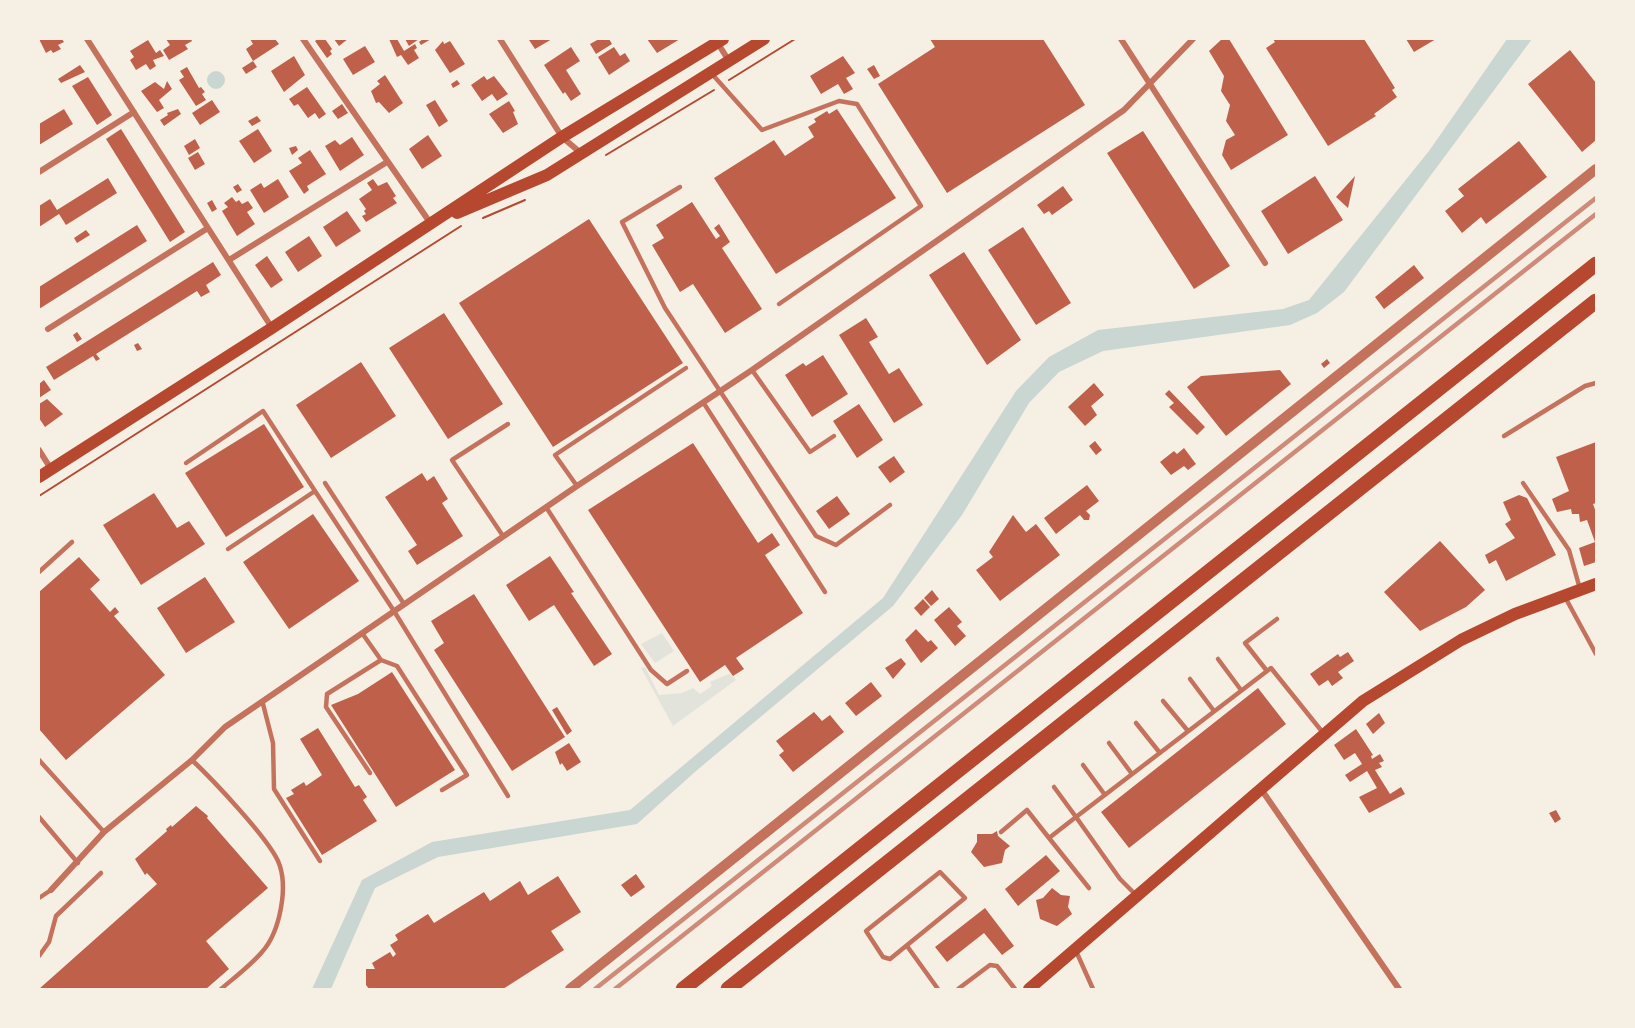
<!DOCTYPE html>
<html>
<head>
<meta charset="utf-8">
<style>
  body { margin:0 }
  #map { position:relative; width:1635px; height:1028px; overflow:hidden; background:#f6efe4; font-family:Quicksand,sans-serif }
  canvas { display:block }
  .frame { position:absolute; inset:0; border:40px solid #f6efe4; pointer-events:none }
</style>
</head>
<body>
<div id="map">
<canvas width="1635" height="1028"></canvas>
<div class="frame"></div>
</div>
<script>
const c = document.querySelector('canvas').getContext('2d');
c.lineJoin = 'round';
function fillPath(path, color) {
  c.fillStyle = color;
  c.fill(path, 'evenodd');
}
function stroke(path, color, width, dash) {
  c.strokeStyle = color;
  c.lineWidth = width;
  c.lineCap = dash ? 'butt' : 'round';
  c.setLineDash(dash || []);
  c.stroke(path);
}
fillPath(new Path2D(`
  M662,633L674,651L655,663L641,644Z
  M645,667L659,695L682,693L693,688L700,694L712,686L710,682L731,673L736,680L673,726L641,668Z`), '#e2e4dc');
fillPath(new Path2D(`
  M1507,39H1532L1344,292L1317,313L1290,325L1103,351L1059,372L1029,403L962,515L893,606L696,771L637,824L438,857L375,888L331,989H312L362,880L432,842L630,810L883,598L1016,391L1049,357L1098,330L1283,309L1309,300L1429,151Z
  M207 80a9 9 0 1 1 18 0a9 9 0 1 1-18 0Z`), '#c9d6d2');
fillPath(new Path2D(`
  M39,39H62L64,42L58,45L61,49L53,53L51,50L46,53Z
  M166,39H191L192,41L185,45L188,49L169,60L163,50L170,45Z
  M250,39H275L279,44L253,61L246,49L253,44Z
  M318,39H325L332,49L330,51L332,54L327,58L315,41Z
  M334,39H348L339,46Z
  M389,39H397L404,51L415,44L417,48L414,50L419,58L408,65L401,55L397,57Z
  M405,39H419L409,46Z
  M423,39H431L421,45L419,42Z
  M531,39H552L535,49L529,40Z
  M599,39H609L612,44L596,54L590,44Z
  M647,39H680L657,53Z
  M930,39H1043L1085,105L947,193L878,84L935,47Z
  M1222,39H1229L1288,135L1231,170L1222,155L1226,140L1235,135L1226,121L1230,105L1221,91L1224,76L1209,51Z
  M1273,39H1364L1395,88L1392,90L1397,97L1374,114L1376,116L1328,146L1266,48L1275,42Z
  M1406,39H1436L1414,52Z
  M148,40L156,53L160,50L164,56L153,60L156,66L150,70L146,64L136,70L130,60L134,57L130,51Z
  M443,41L444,44L450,41L465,64L450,73L435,50Z
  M365,46L375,62L353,75L343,59Z
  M571,47L580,61L566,70L581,94L571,101L565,92L563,94L544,65Z
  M614,47L620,56L625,53L630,61L609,75L598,57Z
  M1570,50L1596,83V140L1582,152L1528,84Z
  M294,56L305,75L284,92L271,71Z
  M843,56L855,73L846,78L853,89L844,94L838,84L821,94L810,76Z
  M253,61L257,67L246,74L242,68Z
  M80,65L85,72L61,83L58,79Z
  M874,65L880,76L874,79L867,69Z
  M187,67L199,88L201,87L205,92L202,94L206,100L196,106L179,80L184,77L180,71Z
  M385,75L403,103L389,113L379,102L376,103L371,91L380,84L377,81Z
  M484,76L487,80L494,76L508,94L497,101L492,94L482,101L471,85Z
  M88,77L112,115L97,125L72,86Z
  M457,80L460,84L453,88L451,84Z
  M167,81L172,89L159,100L164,108L157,112L141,91L155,82L164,89Z
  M307,87L326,114L319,119L315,113L308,118L298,104L294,106L289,99Z
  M212,100L220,112L200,125L192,113Z
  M435,100L448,121L439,127L426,105Z
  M509,101L515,111L513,112L518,124L503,133L489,114Z
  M342,104L348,113L338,119L332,111Z
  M64,109L73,124L39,145V124Z
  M178,109L181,114L164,126L160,120L168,115L167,113Z
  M837,109L896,198L776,274L714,178L774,140L785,156L814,137L808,127L816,122L814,119L827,111L829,114Z
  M257,116L261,121L252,126L248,121Z
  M121,129L185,232L170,242L106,139Z
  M258,129L272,151L254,163L239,141Z
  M1143,131L1230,266L1194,289L1107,153Z
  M428,135L442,156L422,169L409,149Z
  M352,137L364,155L340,171L325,146L335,140L340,145Z
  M195,139L200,148L189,155L184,146Z
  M1519,141L1547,177L1486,224L1481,217L1462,233L1445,211L1464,196L1458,189Z
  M296,146L298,150L292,155L289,148Z
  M310,150L326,174L307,186L309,190L304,194L289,171L302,163L298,158Z
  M198,152L205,164L195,170L188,158Z
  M1315,176L1343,220L1288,254L1261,211Z
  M1355,176L1348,208L1336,197Z
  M108,178L117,193L66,225L59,214L39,227V206L50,199L57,210Z
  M278,179L289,197L264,213L250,190L261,183L264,188Z
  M373,179L378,186L387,182L396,196L393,198L397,203L366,222L362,216L366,214L364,211L366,209L359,199L372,190L367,183Z
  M238,184L242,190L237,193L233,187Z
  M1063,186L1073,200L1052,215L1049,211L1044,214L1037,205Z
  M232,197L236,202L239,200L242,204L248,201L253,208L247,212L255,224L237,236L222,211L228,207L224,203Z
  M212,200L217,209L212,212L207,203Z
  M692,202L716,239L720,236L714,228L719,224L730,242L722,248L762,309L725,333L693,284L680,292L652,245L664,238L656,225Z
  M347,211L361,231L336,247L323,227Z
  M589,219L683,363L553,447L459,303Z
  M137,225L147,241L39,309V287Z
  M1023,227L1071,303L1036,325L988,250Z
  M86,230L90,235L77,243L74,238Z
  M309,236L322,256L298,272L285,252Z
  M964,252L1021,340L987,365L929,275Z
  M267,256L283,280L271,288L255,265Z
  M213,262L221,275L206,285L210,292L201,297L197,291L96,354L100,359L96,361L93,356L54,380L46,367Z
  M1414,265L1424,278L1384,309L1375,297Z
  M444,313L503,404L448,439L389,348Z
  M866,318L878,337L869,342L889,374L899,368L923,405L894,423L839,335Z
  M77,332L82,339L77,342L73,335Z
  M138,343L142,349L137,351L134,345Z
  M823,355L848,394L812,417L785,375L803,363L806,366Z
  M1327,359L1330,363L1324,368L1321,364Z
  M361,362L396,416L331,458L296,405Z
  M1280,370L1291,384L1226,436L1187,387L1201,376Z
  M44,380L51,390L39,398V384Z
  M1094,383L1104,395L1091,406L1097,415L1085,426L1068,407Z
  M1169,390L1205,427L1197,435L1169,407L1174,403L1165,394Z
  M47,399L63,414L45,427L39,418V404Z
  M859,404L883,440L857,458L833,421Z
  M264,424L304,487L226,537L185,473Z
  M1095,441L1102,450L1096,455L1089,446Z
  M1596,442V503L1593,504L1596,512V562L1584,566L1579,548L1595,542L1587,520L1580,522L1579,514H1572L1571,509L1557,512L1552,499L1569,491L1556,457Z
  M693,443L758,543L772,533L780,545L765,555L803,613L736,658L744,669L733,676L725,665L700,682L588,510Z
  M1184,448L1196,464L1188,470L1184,466L1171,475L1160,462L1174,451L1177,454Z
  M894,456L905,472L890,483L878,467Z
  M422,473L427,481L434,476L448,499L442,503L463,536L417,565L408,551L417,545L385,497Z
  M1087,485L1099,501L1086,511L1090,515L1089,520H1084L1080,515L1056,534L1044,518Z
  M154,493L177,528L189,521L205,544L141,585L103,525Z
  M1519,495L1527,498L1556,555L1506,581L1496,560L1489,564L1485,555L1515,538L1505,524L1511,520L1503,502Z
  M837,496L850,514L829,529L816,511Z
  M313,514L359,581L289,629L243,562Z
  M1013,515L1026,532L1036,524L1060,555L1000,601L976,570L993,557L989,552Z
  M1440,541L1485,590L1466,607L1420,631L1384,592Z
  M550,556L574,592L571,593L612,654L594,666L554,605L529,621L506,585Z
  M79,557L100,580L90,589L110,612L115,607L119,612L114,616L165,675L66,760L39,729V592Z
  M205,577L235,622L186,653L157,608Z
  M932,590L939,599L931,606L924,598Z
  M474,594L565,737L512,771L434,650L444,643L431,621Z
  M923,599L930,607L921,616L914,608Z
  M949,607L962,622L957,626L966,636L955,646L934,620Z
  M916,629L928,642L931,640L938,648L921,663L905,640Z
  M1348,652L1354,661L1338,672L1343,678L1332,686L1328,680L1319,686L1310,674L1338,654L1340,657Z
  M901,658L906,664L893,679L885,668Z
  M392,672L455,770L396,807L331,705L358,694Z
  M871,682L882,696L856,716L845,703Z
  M1258,688L1286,724L1129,848L1101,812Z
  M557,707L572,731L567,735L552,710Z
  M814,712L822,721L830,715L844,732L793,772L779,755L784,751L776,741Z
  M1379,713L1385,723L1373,734L1366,724Z
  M318,728L355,787L359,785L367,797L363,800L377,821L322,855L286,798L294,794L291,790L304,782L306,786L322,775L300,739Z
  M1356,729L1373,755L1371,756L1372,759L1380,754L1384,761L1379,763L1382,767L1375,770L1390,794L1401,787L1405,794L1369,813L1359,797L1377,788L1367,771L1350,782L1345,775L1362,764L1355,753L1344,760L1334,745Z
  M569,743L581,762L567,771L562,763L560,765L555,752Z
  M196,806L208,816L207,818L268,888L206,941L229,969L206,989H39L157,884L147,873L145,875L135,859L167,831L166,829L171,825L172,827Z
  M1556,810L1561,819L1555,823L1549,813Z
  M997,831L998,836L1010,846L1005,850L1002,863L984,867L971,852L977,842V834H992Z
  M1046,855L1060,871L1018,906L1005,889Z
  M636,874L645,887L631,897L621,885Z
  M558,876L581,912L551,931L564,950L503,989H369L366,985V969H375L372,963L390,952L393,957L396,954L390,945L398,940L395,935L428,914L434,923L484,892L490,901L520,881L528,895Z
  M1052,888L1061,895L1070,896L1068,907L1072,914L1057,926L1040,919L1036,900L1043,898Z
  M985,908L1014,946L1002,955L984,933L947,962L935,947Z`), '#bf614a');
stroke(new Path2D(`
  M729,80L795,39
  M606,155L714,90
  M483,218L525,200
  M39,496L461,226`), '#b5482f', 2);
stroke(new Path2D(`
  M712,74L762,130L839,101L857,104L921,206L779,304
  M680,187L622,222L665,308L816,536L836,545L890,505
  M752,370L810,452L834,436
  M703,402L825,592
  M1504,436L1585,386L1596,383
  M186,463L263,411L315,491
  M325,483L404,604
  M1523,483L1569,550L1580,589
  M577,486L555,455L686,368
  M546,507L651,670L667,684L687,671
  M503,536L452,460L508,424
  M228,549L315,491L394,611L508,796
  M39,572L72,542
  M1565,597L1596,654
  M362,633L381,660L327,694L326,707L370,773
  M1218,659L1241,690
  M381,660L397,666L467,775L442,790
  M1267,671L1245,643L1277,619
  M1190,679L1214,711
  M1163,701L1188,731
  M263,704L273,743L274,789L320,861
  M1136,723L1160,753
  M1109,743L1132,774
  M39,760L104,832
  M192,760C213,780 267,837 278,861C289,886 280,932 262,952C250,966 235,977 221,989
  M1083,765L1105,795
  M1054,787L1076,817L1049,838L1089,888
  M39,817L78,863
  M1001,832L1027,810L1049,838
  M940,872L965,898L890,959L883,957L866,931Z
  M1137,896L1120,879L1076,817L1271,668L1324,734
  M39,898L51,890
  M907,946L938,989
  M1076,951L1093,989
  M39,956L49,942L56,916L101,873
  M958,989L990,965L997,966L1015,989`), '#c5725c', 4.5);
stroke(new Path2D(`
  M87,39L272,328
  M303,39L431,224
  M500,39L562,137L582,154
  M1121,39L1265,263
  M717,42L729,61
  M39,172L134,112
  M229,260L387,162
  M48,329L208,228
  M39,450L51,469
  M1261,789L1399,989
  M51,890L104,832L192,760L225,727L577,486L752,370L1124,110L1193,39`), '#c5725c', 6);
stroke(new Path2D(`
  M570,989L1596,169`), '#c5725c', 10);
stroke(new Path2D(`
  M457,213L547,175L764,39
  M39,477L272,328L562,137L723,39
  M1029,989L1363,701L1461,640L1515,614L1596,584`), '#b5482f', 12);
stroke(new Path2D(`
  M683,989L1596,264
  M728,989L1596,301`), '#b5482f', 15);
stroke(new Path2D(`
  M595,989L1596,198
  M615,989L1596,214`), '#cf8b77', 4.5);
</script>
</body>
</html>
